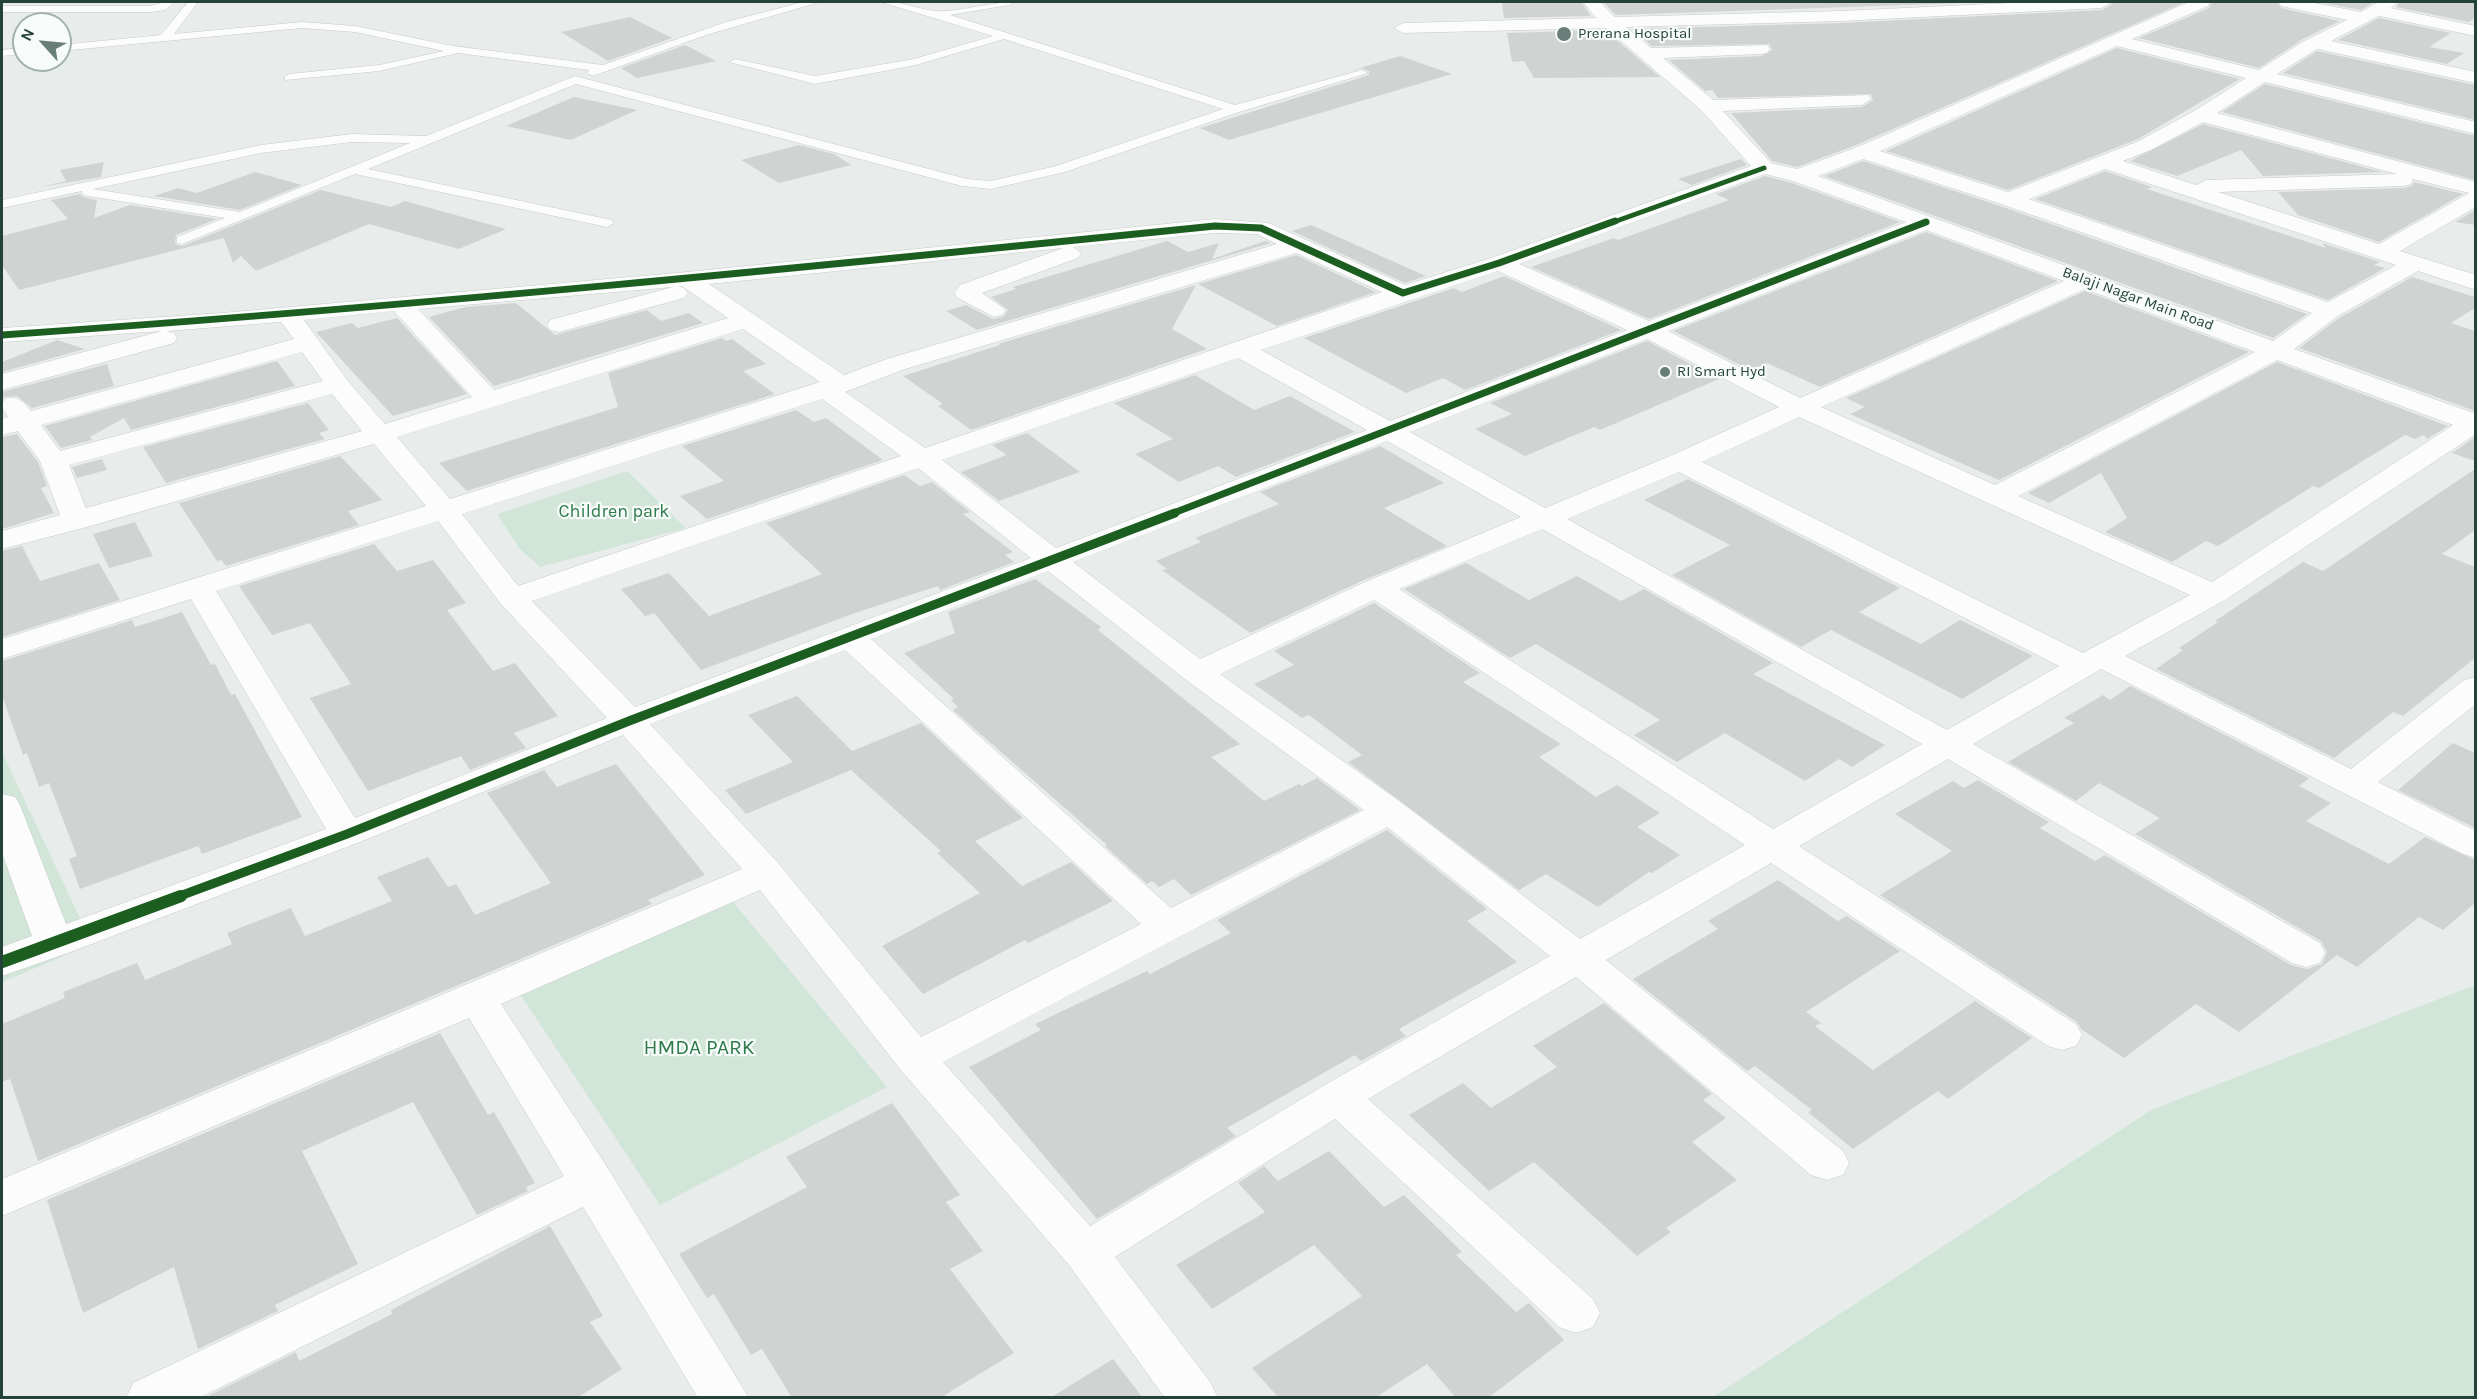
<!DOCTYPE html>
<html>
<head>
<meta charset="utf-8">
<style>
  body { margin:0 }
  #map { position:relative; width:2477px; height:1399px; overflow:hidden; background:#e8edeb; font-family:Karla,sans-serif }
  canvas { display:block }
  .frame { position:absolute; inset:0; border:3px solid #24423a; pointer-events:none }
  .north { position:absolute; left:12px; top:12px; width:60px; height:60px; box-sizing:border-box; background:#f7fbf9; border:2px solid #a3b1ad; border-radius:50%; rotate:297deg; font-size:16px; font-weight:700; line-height:24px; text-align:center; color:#24423a }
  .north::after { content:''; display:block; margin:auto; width:21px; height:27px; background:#697e78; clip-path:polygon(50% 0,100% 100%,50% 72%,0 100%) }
</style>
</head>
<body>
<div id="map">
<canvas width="2477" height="1399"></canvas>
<div class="frame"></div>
<div class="north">N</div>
</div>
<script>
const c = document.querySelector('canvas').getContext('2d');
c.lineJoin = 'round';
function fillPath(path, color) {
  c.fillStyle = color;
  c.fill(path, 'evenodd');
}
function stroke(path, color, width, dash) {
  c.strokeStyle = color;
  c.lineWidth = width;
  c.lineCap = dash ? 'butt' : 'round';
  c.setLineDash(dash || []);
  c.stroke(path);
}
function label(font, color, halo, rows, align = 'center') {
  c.font = font + ' Karla,sans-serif';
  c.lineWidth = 4.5;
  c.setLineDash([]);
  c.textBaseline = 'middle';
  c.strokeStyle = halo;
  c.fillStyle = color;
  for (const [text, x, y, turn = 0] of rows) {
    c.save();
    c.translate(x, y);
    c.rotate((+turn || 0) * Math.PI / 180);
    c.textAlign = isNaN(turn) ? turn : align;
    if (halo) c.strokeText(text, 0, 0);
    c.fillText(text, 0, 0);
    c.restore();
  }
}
fillPath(new Path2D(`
  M627,471L686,528L540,567L519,548L497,514Z
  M2,752L92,944L2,982Z
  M729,897L887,1087L660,1205L518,991Z
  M2475,985V1397H1713L2151,1110Z`), '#d1e6d8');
fillPath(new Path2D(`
  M1502,2H1581L1591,16L1504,18Z
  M1603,2H1994L1616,15Z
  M2112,2H2185L1854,146L1797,167L1772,161L1731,113L1862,107L1873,100L1871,94L1718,98L1712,90L1705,91L1669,60L1761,56L1772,50L1769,44L1652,46L1632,29L1841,23L2102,10L2111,5Z
  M2212,2H2277L2281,8L2340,21L2303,39L2259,68L2139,38L2209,8Z
  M2318,2H2374L2361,10Z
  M2399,2H2475V18L2469,22L2396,7Z
  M630,17L672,38L608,61L561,32Z
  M2379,18L2451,33L2429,47L2464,53L2447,64L2338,40Z
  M1605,30L1660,77L1534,78L1524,61L1512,62L1507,33Z
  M685,45L716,61L637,78L621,68Z
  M2117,48L2240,79L2138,139L2008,190L1886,151Z
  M2317,51L2475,85V120L2283,73Z
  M1400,56L1452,74L1229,140L1200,128L1369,75V71L1361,68L1333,76Z
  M2265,84L2475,136V180L2222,112Z
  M574,97L637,110L571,140L506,126Z
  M2203,124L2382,172L2263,176L2241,150L2177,176L2130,161Z
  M799,145L834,154L851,165L779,183L741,160Z
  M1741,159L1747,165L1692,185L1678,179Z
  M1863,161L2000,206L2307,314L2273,338L1824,176Z
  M104,162L101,177L40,187L66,181L60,170Z
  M2105,171L2152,187L2147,189L2326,248L2322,243L2380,262L2374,265L2385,268L2328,300L2035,199Z
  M255,172L302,185L240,210L154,196L178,188L197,193Z
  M1765,176L1792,183L1900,222L1649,319L1531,267L1614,238L1618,240L1729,200L1716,194Z
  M2414,182L2463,194L2379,242L2298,215L2278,192L2404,188L2412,186Z
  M321,190L391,207L405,201L506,229L459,249L369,224L256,271L241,256L233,263L224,238L19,290L2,265V236L68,219L51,200L80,194L83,197L97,200L94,218L130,205L217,219L176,235L175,244L182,246Z
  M2475,210V225L2455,222Z
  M1311,225L1426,276L1405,283L1292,231Z
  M1926,232L2058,281L1820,387L1767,363L1750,370L1673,331Z
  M1167,241L1188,252L1219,243L1212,259L1265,241L1271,243L977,330L946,311L966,305L993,319L1003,317L1008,310L991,297L1016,289L1013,287Z
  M1296,255L1376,292L1277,326L1198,284Z
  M1504,276L1621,330L1465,390L1443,378L1406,393L1304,338L1454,288L1462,292Z
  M2412,277L2475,297V308L2451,323L2475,331V411L2299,348L2339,318Z
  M1196,285L1172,329L1207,349L971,430L938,406L943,404L903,376L1000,345L998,344Z
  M2085,291L2249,352L1999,480L1850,414L1865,407L1846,398Z
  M516,303L555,335L647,310L661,321L689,313L703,323L494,386L429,317L465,307Z
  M397,318L467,394L393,416L316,332L352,323L358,328Z
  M722,338L726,341L732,339L766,364L743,371L775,394L467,491L439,463L618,407L608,373Z
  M57,340L85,349L2,372V362Z
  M1647,341L1719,379L1600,430L1594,427L1525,456L1475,429L1512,414L1490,403Z
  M277,361L295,386L131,430L124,418L90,437L92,440L61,448L45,426Z
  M2277,362L2448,426L2427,439L2424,435L2415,439L2405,435L2319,488L2313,486L2218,546L2206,541L2172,562L2105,532L2127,518L2101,473L2049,503L2028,493Z
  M107,364L114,386L32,408L17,396L4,397L2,400V392Z
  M1195,375L1254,410L1290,396L1355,432L1236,477L1218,466L1179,482L1135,454L1173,439L1114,403Z
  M308,403L329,430L319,433L325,439L166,483L143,447Z
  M796,410L814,422L826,418L883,460L707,519L680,496L724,481L682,446Z
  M1027,433L1080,472L999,501L961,472L1007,455L992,445Z
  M17,434L38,462L47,486L41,488L54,513L2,529V437Z
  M2475,437V461L2452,453Z
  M1380,446L1444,483L1384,508L1447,546L1364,580L1250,633L1162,570L1167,569L1156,561L1201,542L1195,538L1279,504L1260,492Z
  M340,456L382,500L348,511L359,525L226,566L221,560L217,561L179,503Z
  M102,459L107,470L77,478L72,467Z
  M2475,469V530L2442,554L2475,567V658L2403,716L2393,712L2334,758L2156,669L2183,650L2179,648L2218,622L2215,621L2303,562L2323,571Z
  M904,475L920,486L932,482L970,512L963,514L1013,552L1005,555L1014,562L940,590L938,586L858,612L701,670L654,613L645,616L621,589L669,573L709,616L822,574L766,523Z
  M1688,479L1900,588L1859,612L1921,644L1960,620L2033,656L1962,699L1831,630L1801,647L1672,575L1730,545L1644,500Z
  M135,522L153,556L109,568L93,534Z
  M374,544L397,571L433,560L466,603L447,610L493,671L515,663L558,716L514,733L526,748L470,770L461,756L368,791L310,698L351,684L310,623L272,635L239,586Z
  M22,546L40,581L99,563L120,600L2,637V551Z
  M1466,563L1529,600L1577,576L1621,601L1644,589L1773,663L1753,674L1885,745L1852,767L1839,759L1805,781L1725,733L1677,762L1634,735L1660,720L1630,701L1536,644L1510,658L1404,589Z
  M1035,579L1101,627L1098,630L1240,744L1211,757L1264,801L1299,784L1302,786L1317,778L1360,810L1191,895L1174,879L1159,887L1152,881L1147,884L1105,846L1107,845L953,710L958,707L951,700L954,699L904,653L955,633L948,612Z
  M1374,603L1480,673L1463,682L1561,744L1539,757L1596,797L1617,785L1660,813L1637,827L1680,855L1652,873L1649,872L1598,907L1546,874L1519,890L1348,762L1362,755L1309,715L1302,718L1254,684L1294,665L1274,651Z
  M182,612L211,665L215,664L231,695L235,694L302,817L202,854L198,846L80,889L69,859L77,856L49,783L39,787L27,753L23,755L2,695V661L132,620L135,627Z
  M2130,686L2309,778L2299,786L2331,803L2306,821L2389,864L2425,837L2475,860V903L2443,930L2419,917L2357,967L2337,955L2239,1032L2196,1004L2124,1058L2081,1029L2077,1022L1880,895L1952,851L1895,814L1953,781L1964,788L1978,780L2049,822L2040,828L2095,861L2105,855L2291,965L2307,969L2322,964L2327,952L2321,941L2135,834L2160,818L2099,783L2076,801L2008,762L2074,723L2064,718L2103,695L2110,700Z
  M797,696L852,751L921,723L1023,818L975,841L1022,886L1071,862L1113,901L1028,943L1025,940L923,994L882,946L980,893L937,853L941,851L851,770L746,814L725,790L793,762L748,715Z
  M2453,743L2475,753V828L2398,790Z
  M616,764L705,875L648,900L652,904L38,1161L10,1079L2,1082V1024L65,998L63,992L137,963L145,980L232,944L227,933L291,908L305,936L392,901L377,877L428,857L448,887L456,884L475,915L551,883L487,793L544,770L557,787Z
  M1387,830L1487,909L1467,921L1517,962L1399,1029L1406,1036L1361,1061L1355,1055L1227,1128L1236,1136L1097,1219L969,1067L1041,1030L1035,1024L1147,971L1150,974L1231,933L1217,920Z
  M1778,880L1838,921L1847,916L1900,951L1806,1012L1821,1023L1815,1026L1873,1070L1975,1001L2032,1038L1948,1099L1938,1091L1853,1149L1808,1112L1812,1110L1755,1066L1747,1071L1633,979L1718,929L1708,921Z
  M1604,1003L1712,1094L1703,1100L1726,1118L1692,1142L1737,1180L1666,1228L1671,1232L1637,1256L1534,1162L1489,1191L1409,1115L1463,1083L1491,1108L1557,1067L1533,1046Z
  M440,1033L488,1115L494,1112L535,1183L526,1187L528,1191L477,1215L413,1102L302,1151L358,1264L275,1305L278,1311L198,1349L174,1267L83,1313L47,1200Z
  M892,1103L960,1195L946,1202L983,1251L950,1269L1014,1353L940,1398H792L762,1349L751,1355L714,1294L707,1298L679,1254L807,1187L786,1157Z
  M1329,1151L1384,1207L1404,1195L1462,1252L1456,1255L1516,1312L1529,1303L1564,1340L1488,1398H1456L1427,1364L1375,1398H1279L1252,1368L1362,1296L1314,1245L1212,1309L1176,1265L1265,1212L1238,1183L1264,1166L1278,1181Z
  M550,1226L603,1316L590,1322L622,1369L577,1398H211L210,1395L296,1352L299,1361L392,1314L391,1310Z
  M1113,1359L1143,1398H1050Z`), '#cfd4d2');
const lane = new Path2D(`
  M163,2H174L166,10L151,12H2V6H151Z
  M188,2H198L174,34L302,22L355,26L453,46L603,65L726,22L803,2H820L706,35L593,76L587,73L589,70L458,53L379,71L285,80V76L289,74L379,65L444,51L355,32L302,28L60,51V45L161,35Z
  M881,2C900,0 916,9 935,11C955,13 990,2 1014,2L1009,5L950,15L1235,105L1362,70L1368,73L1239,112L1065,172L991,189L962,186L576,84L368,169L612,220L614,223L607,227L355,174L182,244L177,243V237L225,218L88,196L83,195L82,191L2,208V200L261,145L352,134L426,136L575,76L967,179L991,181L1056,166L1223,109L1004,39L916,65L815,84L729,62L735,59L815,76L914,59L993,36ZM352,142L410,143L240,212L93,189L261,153Z
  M24,48V54L2,56V50Z`);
const street = new Path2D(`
  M1583,2H1600L1615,17L1841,11L2031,2L2110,3L2102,8L1841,21L1626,27L1651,48L1767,45L1770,49L1767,53L1761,54L1663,58L1713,100L1869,95L1871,99L1862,105L1723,111L1771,163L1797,169L1855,148L2189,2H2210L2208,6L2132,39L2259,70L2304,41L2347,20L2281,6L2279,2H2309L2361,12L2378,2H2397L2391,8L2476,26V36L2379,16L2331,41L2476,72V83L2317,49L2277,74L2476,122V134L2265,82L2217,113L2476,182V207L2400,251L2476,275V290L2418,271L2338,316L2294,349L2476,414V434L2225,600L2125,656L2351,769L2464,680L2476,677V704L2378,782L2476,831V858L2463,854L2101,669L1973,744L2320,943L2325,953L2320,963L2306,967L2292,963L1948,759L1799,846L2076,1024L2082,1035L2076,1046L2062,1050L2048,1046L1771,863L1606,960L1843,1151L1849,1163L1843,1175L1827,1180L1811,1175L1576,977L1368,1099L1593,1299L1600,1313L1593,1327L1576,1333L1559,1327L1335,1119L1115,1257L1211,1383L1218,1398H1165L1069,1265L900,1069L760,890L501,1004L609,1170L749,1398H698L583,1207L199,1398H126L133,1383L564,1176L469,1018L2,1216V1179L742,869L623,735L360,842L68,953L2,976V947L32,936L2,853V794L15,797L20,805L66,924L326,829L191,599L2,659V639L426,506L374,444L87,527L2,549V531L60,515L40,461L18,431L2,435V419L8,417L2,407L4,399C18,396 22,400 31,411L294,339L281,322L167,331L174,333L177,338L174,343L2,390V374L162,331L2,342V328L222,313L687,272L1215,219L1269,223L1405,285L1491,258L1751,166L1701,110L1606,28L1403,33L1394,28L1403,23L1596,18ZM2117,46L2246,78L2194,111L2139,141L2008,192L1880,151ZM2203,122L2397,174L2206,180L2196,185L2123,161L2153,149ZM1863,159L2001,204L2312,313L2273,341L1818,176ZM2105,169L2396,265L2328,302L2029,199ZM1765,174L1793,181L1906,222L1649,321L1519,264ZM2413,179L2469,193L2379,244L2218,192L2404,186L2411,184ZM1926,230L2064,281L1800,398L1668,331ZM1215,233L1257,234L1277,244L887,359L844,375L709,284L1063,248L960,285L954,293L958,298L994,317L1002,315L1006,310L982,293L1078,258L1081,253L1073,247ZM1296,253L1382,292L925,448L845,392L905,369ZM1498,271L1627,330L1390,421L1261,350ZM678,286H682L728,318L494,390L418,309L673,287L550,320L547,325L550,330L559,332L684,298L688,293L684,288ZM2085,289L2255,352L1995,485L1821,407ZM394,311L472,397L385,424L347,380L304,320ZM743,329L820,382L450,499L397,437ZM1647,339L1779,407L1670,456L1545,508L1410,432ZM302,352L323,381L60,451L41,425ZM1238,358L1367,430L1056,548L942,460ZM2277,360L2453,425L2212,582L2018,496ZM332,394L362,431L86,508L69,465ZM822,399L901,456L518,586L462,514ZM1799,417L2190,595L2083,653L1702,462ZM1387,441L1521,517L1365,582L1200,659L1073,562ZM918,468L1031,558L635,707L532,601ZM1679,472L2059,666L1947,730L1567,519ZM438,521L501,604L607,718L355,818L216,591ZM1542,529L1922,744L1773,829L1399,589ZM1048,571L1186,680L1364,810L1171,908L871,639ZM1374,600L1745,845L1580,939L1402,803L1220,674ZM845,650L1141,924L921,1037L779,864L650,724ZM1387,827L1550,956L1323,1086L1090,1226L943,1062Z`);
stroke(lane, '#c5cac8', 1);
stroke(street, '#c5cac8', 1);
fillPath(lane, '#fcfcfc');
fillPath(street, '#fcfcfc');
stroke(new Path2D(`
  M1611,223L1764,168`), '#1b5e20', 5);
stroke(new Path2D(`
  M2,335C407,307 811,267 1215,226L1261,228L1403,293L1499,263L1615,221
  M1171,514L1926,222`), '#1b5e20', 7);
stroke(new Path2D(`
  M177,897L347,834L629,721L1175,513`), '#1b5e20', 9);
stroke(new Path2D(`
  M2,962L181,896`), '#1b5e20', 12);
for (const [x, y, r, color] of [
  [1564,34,8,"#697e78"],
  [1665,372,6,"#697e78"]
]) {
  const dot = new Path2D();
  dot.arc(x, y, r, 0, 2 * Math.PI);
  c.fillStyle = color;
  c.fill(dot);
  stroke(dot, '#f7fbf9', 2);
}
label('15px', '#24423a', '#f7fbf9', [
  ["Prerana Hospital",1578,34],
  ["RI Smart Hyd",1677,372]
], 'left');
label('15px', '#24423a', '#f7fbf9', [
  ["Balaji Nagar Main Road",2138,299,20]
]);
label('18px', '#2d7a4b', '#f7fbf9', [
  ["Children park",614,512]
]);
label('21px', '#2d7a4b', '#f7fbf9', [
  ["HMDA PARK",699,1048]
]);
</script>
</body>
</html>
